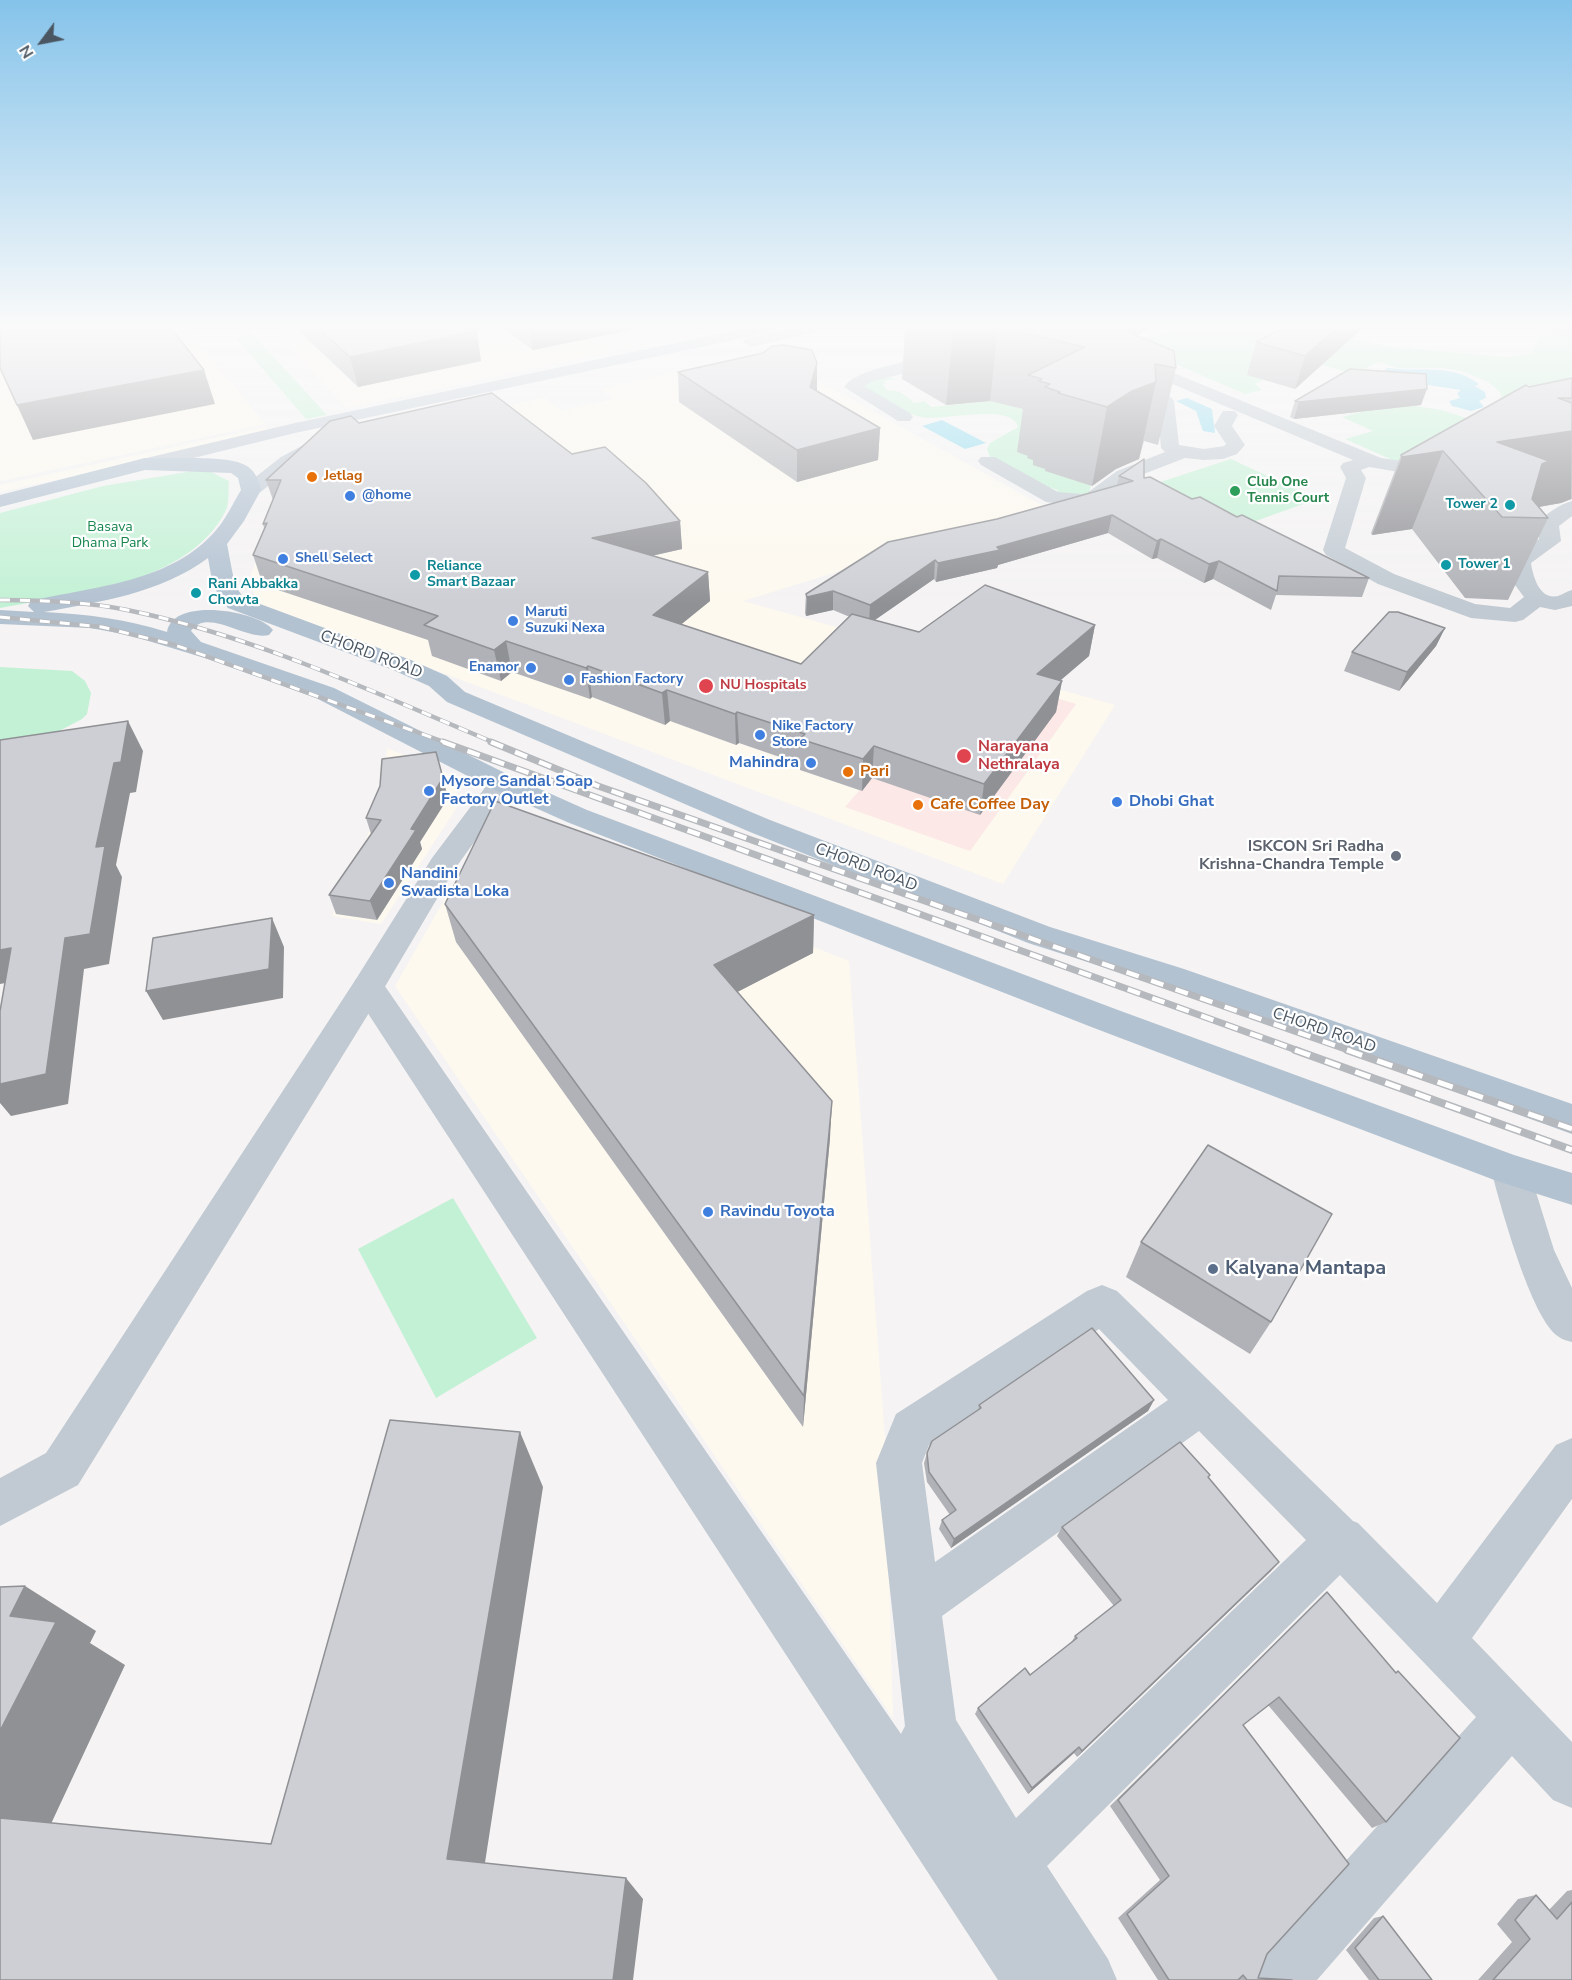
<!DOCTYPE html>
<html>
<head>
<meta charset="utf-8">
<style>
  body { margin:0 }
  #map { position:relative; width:1572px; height:1980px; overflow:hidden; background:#f5f3f3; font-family:"Nunito Sans",sans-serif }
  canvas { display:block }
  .north { position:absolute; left:12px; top:12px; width:60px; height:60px; -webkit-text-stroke:4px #fff; paint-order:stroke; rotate:238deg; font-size:16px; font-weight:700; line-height:24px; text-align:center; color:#4a5661 }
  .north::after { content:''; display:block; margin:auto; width:21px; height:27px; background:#4a5661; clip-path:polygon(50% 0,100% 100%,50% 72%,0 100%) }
</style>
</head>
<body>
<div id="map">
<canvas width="1572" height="1980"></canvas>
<div class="north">N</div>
</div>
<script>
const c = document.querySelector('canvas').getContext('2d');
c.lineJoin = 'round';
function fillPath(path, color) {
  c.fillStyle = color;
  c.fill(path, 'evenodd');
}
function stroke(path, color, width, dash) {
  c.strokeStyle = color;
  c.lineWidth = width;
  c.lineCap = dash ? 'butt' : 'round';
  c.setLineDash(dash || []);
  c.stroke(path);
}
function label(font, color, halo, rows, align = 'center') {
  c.font = font + ' "Nunito Sans",sans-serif';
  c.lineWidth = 4.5;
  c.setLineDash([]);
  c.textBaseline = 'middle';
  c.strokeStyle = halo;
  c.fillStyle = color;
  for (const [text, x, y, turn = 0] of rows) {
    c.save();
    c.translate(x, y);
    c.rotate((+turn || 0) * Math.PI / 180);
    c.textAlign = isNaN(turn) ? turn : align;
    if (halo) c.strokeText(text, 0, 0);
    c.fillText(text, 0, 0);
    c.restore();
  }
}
fillPath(new Path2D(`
  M184,327L265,424L0,481V358Z
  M272,327H725L347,408Z
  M766,352L1061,516L866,563L743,601L1115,705L1003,884L257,603L249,579L275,513L359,438L544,398L561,411L614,399L601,389Z
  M265,427L270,433L0,492V485Z
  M387,748L450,774L461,801L381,924L332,916L380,807Z
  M491,818L849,961L885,1438L893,1718L395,986Z`), '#fdf9ef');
fillPath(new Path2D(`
  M964,671L1076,704L970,851L845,807Z`), '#fce8e6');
fillPath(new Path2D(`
  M1189,327H1291L1387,346L1507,357L1531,353L1542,330L1572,336V430L1426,475L1345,439L1373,431L1342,417L1402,401L1415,406L1442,410L1469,419L1503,401L1500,392L1488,382L1464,372L1444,368H1398L1378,362L1354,374L1314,363L1248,375L1264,380L1255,384L1262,390L1245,394L1126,343Z
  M253,334L327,415L306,419L235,337Z
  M885,377L898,379L883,381L886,384L883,385L888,391C899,389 905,395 914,403L925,401L931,407L991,401L1023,409L1030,457L1047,470L1046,471L1091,485L1089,492L1085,495L1056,496L1058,490L1044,486L990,457L987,449L990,443L1018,427C1011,402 943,422 921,417C906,414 875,398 864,387L865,382Z
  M1231,459L1317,499L1239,527L1154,484Z
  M205,469L229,481C228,490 230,504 225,512C187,585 72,594 0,608V513L103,486Z
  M0,667L72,671L85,681L91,693L87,714L82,719L59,731L0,743Z
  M453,1198L537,1338L436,1398L358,1249Z`), '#c3f1d5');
fillPath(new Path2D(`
  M1387,368C1418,372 1452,363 1479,384L1475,386L1485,392L1486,398L1479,401L1484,407L1471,411L1452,406L1449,401L1460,398L1457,393L1461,390L1376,377Z
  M1187,398L1212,409L1215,433L1203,431L1196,411L1176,401Z
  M942,420L986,443L965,449L922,426Z`), '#90daee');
fillPath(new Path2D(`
  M1041,327H1062L1381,458L1410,462L1441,452L1448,454L1450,458L1448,462L1411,474L1369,467L1361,470L1366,478L1345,548L1394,574L1475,604L1510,608L1524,597L1512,581L1509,561L1539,539L1538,524C1545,514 1560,504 1572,501V516L1559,526L1561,541L1531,563C1533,576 1539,600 1558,596C1562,595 1567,591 1572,590V606L1555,610L1540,607L1523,620L1515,622L1471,618L1378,584L1326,555L1323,550L1346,478L1340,467L1343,463L1353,460L1044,330Z
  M1536,327H1572V336L1544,332Z
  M946,354L954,359L952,362L873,381L864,386L910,413L913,417L910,421H898L844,387C857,367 922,359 946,354Z
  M1134,382L1171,397L1174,401L1179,445L1204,449L1224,446L1226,444L1214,426L1223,411H1235L1238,415L1232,426L1245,445L1237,454L1223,459L1204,460L1185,458L1131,479L1101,501L1081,506L1046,502L981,465L978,461L981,457H995L1058,492L1081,494L1087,493L1117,471L1165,452L1161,448L1157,404L1128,391L1125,387L1128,383Z
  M368,975L380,979L901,1734L905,1726L876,1463L896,1414L1087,1291L1102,1285L1117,1291L1353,1521L1358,1523L1437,1603L1556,1445L1572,1438V1499L1472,1638L1572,1742V1808L1553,1800L1512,1756L1317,1980H1248L1257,1959L1476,1717L1340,1575L1047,1866L1108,1959L1117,1980H998L356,995L352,987L356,979ZM1099,1329L1168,1400L935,1562L922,1463L929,1445ZM1199,1431L1306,1540L1016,1818L956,1720L942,1616Z
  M1510,1154L1523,1159L1529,1170L1554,1250L1572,1288V1342C1568,1341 1563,1340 1559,1337C1531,1320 1500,1203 1491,1170L1497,1159Z`), '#c1cad2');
fillPath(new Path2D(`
  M503,775L513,777L517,783L454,870L380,995L78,1485L0,1526V1478L46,1453L356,979L432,858L493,777Z`), '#c1cad2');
fillPath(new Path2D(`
  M751,327H780L772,332L295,433L145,470L138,468L135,464L138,460L295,423Z
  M799,327H827L824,330L751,347L743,342L745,339Z
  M318,437L325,439L327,443L325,447L295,465L258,494H244L241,490L244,486L281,457Z`), '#c1cbd6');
fillPath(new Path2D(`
  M145,458C168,459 224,455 243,464C255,469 258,479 261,490L244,521L227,544L235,586L244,598L411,660L447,676L465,692L770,820L1050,927L1184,969L1572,1104V1134L1160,985L1028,943L750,832L447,702L429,686L393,670L228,608L213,586L208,558C161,593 100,602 44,612C87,614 126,619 167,632C173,596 259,611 273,630L269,635C246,641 207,607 191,631L201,642L334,688L513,777L587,810L1118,1010L1514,1155L1572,1173V1205L1497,1181L1094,1028L567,822L493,789L316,698L211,660L129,635L90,628L0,624V610L34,612L28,606L31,601C94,586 172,583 217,529C227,517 233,503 241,490L238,478L231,473L145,470L0,507V495Z`), '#b3c2d1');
const railFar2 = new Path2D(`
  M0,600C39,600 89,602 127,610C255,636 375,693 495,743
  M0,617L102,627L175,645L447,743`);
const railFar1 = new Path2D(`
  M443,742L1299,1051
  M491,742L598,786L1351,1051`);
const rail = new Path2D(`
  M1295,1050L1572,1150
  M1347,1050L1572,1129`);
stroke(railFar2, '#b5b8bd', 4.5);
stroke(railFar1, '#b5b8bd', 7);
stroke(rail, '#b5b8bd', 8);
stroke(railFar2, '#fff', 3, [10]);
stroke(railFar1, '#fff', 4.5, [13]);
stroke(rail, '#fff', 5, [16]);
fillPath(new Path2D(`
  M295,327H482L477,333L481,361L358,387Z
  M501,327H645L533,350Z
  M905,327H1152L1149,329L1137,335L1176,368L1158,445L1144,441L1139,459L1116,469L1092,486L1045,471V469L1033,465V460L1027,458L1028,456L1017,452L1023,409L990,401L946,405L902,379Z
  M1284,327H1364L1295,389L1247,375L1256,342Z
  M678,372L817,391L880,428L878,460L797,482L679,402Z
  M1572,378V499L1561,503L1539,507L1548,518L1508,600L1465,598L1412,529L1372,535L1371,533L1401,455L1529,387Z
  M1295,401L1421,405L1294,419L1290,417Z
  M359,423L572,454L680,521L682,549L652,556L708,572L710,601L681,624L801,664L850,617L833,610L806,616L805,613L806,594L997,519L1117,486L1119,476L1144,478L1192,499L1237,517L1369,578L1362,597L1276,595L1271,610L1213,579L1204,583L1157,558L1152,559L1108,533L998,565L997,568L936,582L934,579L875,620L919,632L1095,625L1089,656L1060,681H1062L1056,712L980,815L872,778L862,791L800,770V764L739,743L736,745L670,721L665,725L592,697L590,699L512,672L501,681L432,656L428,640L263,585L253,555L264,528L263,524L273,500L266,480Z
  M1445,628L1436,646L1399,691L1344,671L1352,652Z
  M448,798L420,842L422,849L377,920L336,914L329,895L371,834L366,818Z
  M445,904L814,915L813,953L737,992L830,1138L803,1427L456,942Z
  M1141,1242L1271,1322L1250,1354L1126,1277Z
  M1154,1400L1148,1411L951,1548L939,1529L942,1520L950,1515L927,1482L924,1463L927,1453L978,1410L979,1405Z
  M1210,1475L1208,1477L1271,1571L1077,1757L1074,1753L1028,1794L975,1714L978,1708L1030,1675L1071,1643L1075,1636L1114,1606L1057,1536L1062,1527Z
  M1327,1592L1395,1673L1398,1671L1386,1822L1372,1828L1268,1705L1243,1725L1267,1954L1258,1978L1292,1980H1158L1118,1918L1160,1880L1110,1806Z
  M1572,1890V1980H1478L1512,1942L1497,1924L1518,1899L1536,1895L1549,1910L1567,1891Z
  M1383,1916L1432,1980H1369L1346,1950L1374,1918Z`), '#b0b2b7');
fillPath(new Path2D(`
  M462,327H482L477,333L481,361L358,387L350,357Z
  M529,327H645L533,350Z
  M998,327L990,401L946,405L953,331Z
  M1138,327H1152L1149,329L1137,335Z
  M1338,327H1364L1295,389L1305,356Z
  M1137,328L1123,397L1132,391L1156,382L1139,459L1116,469L1092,486L1107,407L1126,331Z
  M817,363V393L810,387Z
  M204,370L215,404L33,440L17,405Z
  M1427,389L1421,405L1294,419L1299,402Z
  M880,428L878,460L797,482V450Z
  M1572,431L1571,499L1561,503L1527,509L1497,442Z
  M1443,451L1412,529L1372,535L1402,457Z
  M1112,515L1108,533L998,565L997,568L936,582L938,563Z
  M680,521L682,549L596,568L592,538Z
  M1161,539L1157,558L1152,559L1157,541Z
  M935,560L934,579L869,624L870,605Z
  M1219,561L1213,579L1204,583L1209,564Z
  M708,572L710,601L656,645L653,615Z
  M833,591V610L806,616L807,597Z
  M1095,625L1089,656L1031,705L1037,674Z
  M1445,628L1436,646L1399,691L1407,672Z
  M506,641L512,672L501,681L494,650Z
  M588,666L592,697L590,699L586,668Z
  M1062,681L1056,712L980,815L984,784Z
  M667,690L670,721L665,725L662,693Z
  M737,712L739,743L736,745L735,714Z
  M128,721L143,751L136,792L130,793L116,865L122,877L109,964L84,969L68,1104L11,1116L0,1103V1084L65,938L96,847L114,763Z
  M874,746L872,778L862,791L863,759Z
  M443,778L448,798L420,842L422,849L377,920L370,901L411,829Z
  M814,915L813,953L716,1003L714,965Z
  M272,918L284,947L283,998L163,1020L146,991Z
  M11,948L32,978L0,984V950Z
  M832,1101L830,1138L803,1427L804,1396Z
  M1154,1400L1148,1411L951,1548L954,1539Z
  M520,1432L543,1487L482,1882L447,1859Z
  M1279,1562L1271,1571L1077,1757L1082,1751Z
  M25,1586L96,1631L90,1643L125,1665L43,1841L0,1827V1731L10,1616Z
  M1079,1747L1074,1753L1028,1794L1032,1788Z
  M626,1878L643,1899L633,1980H613Z`), '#909195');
const building = new Path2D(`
  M0,327H170L204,370L17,405L0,368Z
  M317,327H471L476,331L350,357Z
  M944,327H1132L1137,328L1126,331L1174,351L1176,368L1155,364L1156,382L1132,391L1107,407L1058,393L1060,392L1045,387L1050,384L1039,381L1042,379L1028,375L1085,347L998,327L953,331Z
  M1284,327H1338L1305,356L1256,342Z
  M784,345L812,350L817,363L810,387L880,428L797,450L678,372L763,353L772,346Z
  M1350,369L1426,374L1427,389L1299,402L1295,401Z
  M1572,378V398H1558L1572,403V431L1497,442L1549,461L1542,464L1532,499L1548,518L1502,517L1443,451L1402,457L1401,455L1526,385L1529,387Z
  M492,393L572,454L605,447L646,483L680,521L592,538L708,572L653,615L801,664L852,614L919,632L985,585L1095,625L1037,674L1062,681L984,784L874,746L863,759L800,739L805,734L737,712L735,714L667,690L662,693L588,666L586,668L506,641L494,650L424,625L438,616L253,555L267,523L263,524L281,480H266L330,421L351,416L359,423Z
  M1144,459V478L1150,477L1192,499L1200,497L1237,517L1242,515L1369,578L1279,576L1277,591L1219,561L1209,564L1161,539L1157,541L1112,515L997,547L1000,550L938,563L935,560L870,605L833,591L807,597L806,594L888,542L997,519L1133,481L1119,476Z
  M1389,612H1398L1445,628L1407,672L1352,652Z
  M128,721L121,762L114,763L96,847L105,846L90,934L65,938L46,1074L0,1084V1011L11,948L0,950V740Z
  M436,752L443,778L411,829L416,830L370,901L329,895L381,820L366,818L380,786L382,759Z
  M495,801L814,915L714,965L832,1101L804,1396L445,904Z
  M272,918L269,969L146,991L153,938Z
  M1208,1145L1332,1214L1271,1322L1141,1242Z
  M1092,1328L1154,1400L954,1539L942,1520L956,1510L929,1472L927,1453L932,1441L981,1408L979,1405Z
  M390,1420L520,1432L447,1859L626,1878L613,1980H0V1818L271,1844Z
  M1180,1442L1210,1475L1208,1477L1279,1562L1082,1751L1079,1747L1032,1788L978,1708L1025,1668L1030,1675L1077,1638L1075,1636L1121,1600L1062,1527Z
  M25,1586L10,1616L56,1622L0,1731V1587Z
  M1327,1592L1396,1673L1398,1671L1460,1738L1386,1822L1279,1697L1243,1725L1349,1864L1267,1954L1258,1978L1292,1980H1247L1243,1975L1238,1980H1169L1127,1914L1169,1876L1118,1800Z
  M1536,1895L1557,1919L1572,1902V1980H1493L1530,1939L1515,1920Z
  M1383,1916L1432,1980H1379L1355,1948Z`);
fillPath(building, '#cdcfd5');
stroke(building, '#909195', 1.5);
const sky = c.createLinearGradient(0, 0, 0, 604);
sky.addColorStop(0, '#85c3ea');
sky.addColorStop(0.54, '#fafafa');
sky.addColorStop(1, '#fafafa00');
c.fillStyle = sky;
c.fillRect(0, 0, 1572, 604);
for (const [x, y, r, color] of [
  [312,477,6,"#e8710a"],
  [1235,491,6,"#2e9e5b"],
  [350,496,6,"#3f7fe0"],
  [1510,505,6,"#0f9aa8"],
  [283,559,6,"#3f7fe0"],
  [1446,565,6,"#0f9aa8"],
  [415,575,6,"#0f9aa8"],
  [196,593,6,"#0f9aa8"],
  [513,621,6,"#3f7fe0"],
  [531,668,6,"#3f7fe0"],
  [569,680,6,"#3f7fe0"],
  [706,686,8,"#e0444e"],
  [760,735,6,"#3f7fe0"],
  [964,756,8,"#e0444e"],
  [811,763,6,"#3f7fe0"],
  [848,772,6,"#e8710a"],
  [429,791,6,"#3f7fe0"],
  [1117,802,6,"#3f7fe0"],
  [918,805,6,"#e8710a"],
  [1396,856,6,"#6b7280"],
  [389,883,6,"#3f7fe0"],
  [708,1212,6,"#3f7fe0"],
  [1213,1269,6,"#5c6f8a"]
]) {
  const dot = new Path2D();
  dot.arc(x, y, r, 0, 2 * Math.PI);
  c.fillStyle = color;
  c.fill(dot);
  stroke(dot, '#fff', 2);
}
label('bold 14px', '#c56008', '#fff', [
  ["Jetlag",324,477]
], 'left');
label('bold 14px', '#27864d', '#fff', [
  ["Club One",1247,483],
  ["Tennis Court",1247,499]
], 'left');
label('bold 14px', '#366cbe', '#fff', [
  ["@home",362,496],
  ["Shell Select",295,559],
  ["Maruti",525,613],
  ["Suzuki Nexa",525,629],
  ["Enamor",519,668,"right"],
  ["Fashion Factory",581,680],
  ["Nike Factory",772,727],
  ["Store",772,743]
], 'left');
label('bold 14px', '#0d838f', '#fff', [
  ["Tower 2",1498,505,"right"],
  ["Tower 1",1458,565],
  ["Reliance",427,567],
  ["Smart Bazaar",427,583],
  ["Rani Abbakka",208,585],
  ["Chowta",208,601]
], 'left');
label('14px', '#17864f', '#fff', [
  ["Basava",110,528],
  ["Dhama Park",110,544]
]);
label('bold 14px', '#be3a42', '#fff', [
  ["NU Hospitals",720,686]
], 'left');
label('16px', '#4a5661', '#fff', [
  ["CHORD ROAD",371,655,21],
  ["CHORD ROAD",866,868,21],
  ["CHORD ROAD",1324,1031,19]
]);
label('bold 16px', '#be3a42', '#fff', [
  ["Narayana",978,747],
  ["Nethralaya",978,765]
], 'left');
label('bold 16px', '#366cbe', '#fff', [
  ["Mahindra",799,763,"right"],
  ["Mysore Sandal Soap",441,782],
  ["Factory Outlet",441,800],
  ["Dhobi Ghat",1129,802],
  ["Nandini",401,874],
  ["Swadista Loka",401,892],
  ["Ravindu Toyota",720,1212]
], 'left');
label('bold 16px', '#c56008', '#fff', [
  ["Pari",860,772],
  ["Cafe Coffee Day",930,805]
], 'left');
label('bold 16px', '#5b616d', '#fff', [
  ["ISKCON Sri Radha",1384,847],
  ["Krishna-Chandra Temple",1384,865]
], 'right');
label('bold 20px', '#4e5e75', '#fff', [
  ["Kalyana Mantapa",1225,1269]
], 'left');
</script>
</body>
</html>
